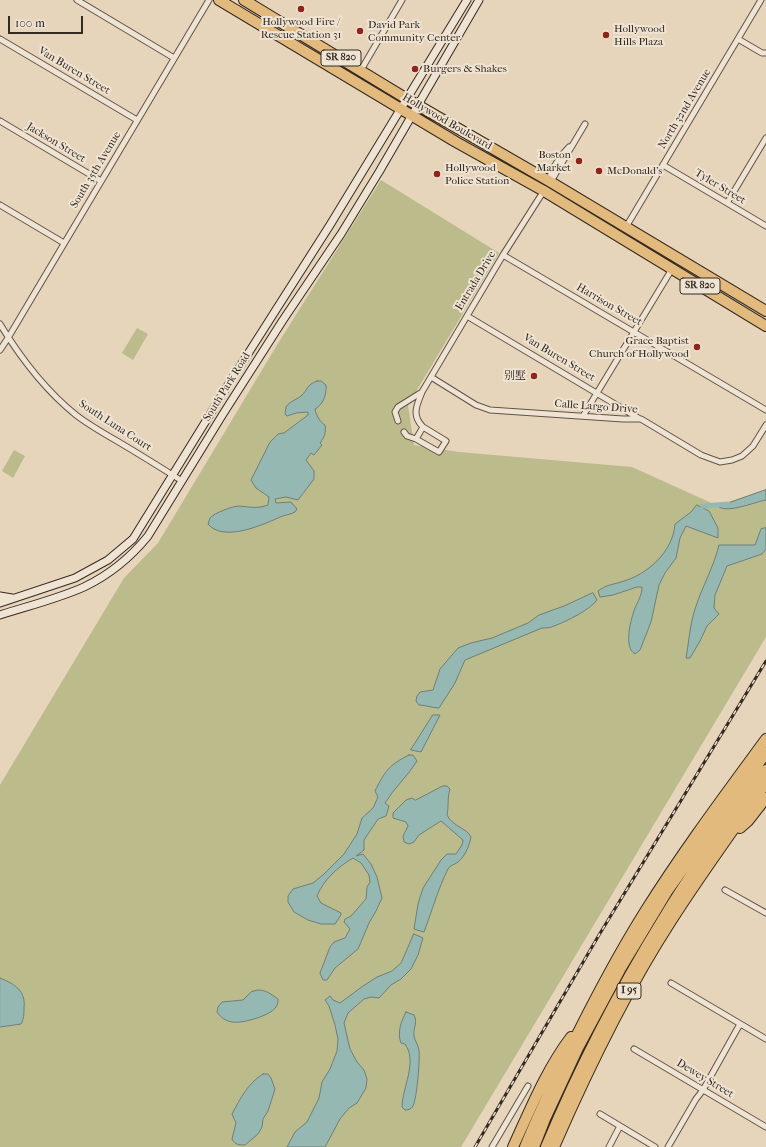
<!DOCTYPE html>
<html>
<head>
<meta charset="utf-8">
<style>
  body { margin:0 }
  #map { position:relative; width:766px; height:1147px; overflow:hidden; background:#e6d4bb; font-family:"IM FELL French Canon",serif }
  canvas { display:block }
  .scale { position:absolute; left:8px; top:16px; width:75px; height:18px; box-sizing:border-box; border:2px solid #352a20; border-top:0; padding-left:5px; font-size:12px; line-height:14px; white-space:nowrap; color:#352a20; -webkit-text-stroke:3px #efe3d3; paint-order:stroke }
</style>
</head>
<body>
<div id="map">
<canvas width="766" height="1147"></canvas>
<div class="scale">100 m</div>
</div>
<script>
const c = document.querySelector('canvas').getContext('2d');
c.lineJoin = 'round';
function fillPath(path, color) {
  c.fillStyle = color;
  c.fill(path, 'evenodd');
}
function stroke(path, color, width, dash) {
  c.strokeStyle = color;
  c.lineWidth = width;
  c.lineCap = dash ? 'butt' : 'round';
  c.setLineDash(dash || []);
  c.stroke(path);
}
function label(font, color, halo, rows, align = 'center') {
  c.font = font + ' "IM FELL French Canon","Noto Serif SC",serif';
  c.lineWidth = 4;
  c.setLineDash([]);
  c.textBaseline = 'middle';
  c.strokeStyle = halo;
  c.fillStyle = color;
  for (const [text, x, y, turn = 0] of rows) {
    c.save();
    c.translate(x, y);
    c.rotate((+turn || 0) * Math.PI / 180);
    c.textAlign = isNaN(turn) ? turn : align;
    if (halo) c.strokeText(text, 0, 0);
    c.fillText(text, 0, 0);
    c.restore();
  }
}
fillPath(new Path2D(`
  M381,180L499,253L408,405L414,445L459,452L632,467L718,506L766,489V637L461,1147H0V785L124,578L158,543L277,345Z
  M137,328L148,334L133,360L122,353Z
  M14,450L25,456L13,478L2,471Z`), '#bbbb8c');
const water = new Path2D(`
  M317,381H321L326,385C327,394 323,405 315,409C316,415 320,422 325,425C326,433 325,436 320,443L322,445L314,455L311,453L306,460L314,471V479L298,500L286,497L275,499L276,503L291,502L297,509L295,512C290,515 283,515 278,518C260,526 223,542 208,524C209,522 209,520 210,518C214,513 233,506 239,506C250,507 257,509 268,505L269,497L256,488L251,480L270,442L278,434L284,433L308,415V412L296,413L287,416L285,414L286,407C290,401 296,400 301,396C308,390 306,385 317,381Z
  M766,490V500C755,502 729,513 719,507L720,506Z
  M697,505L709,511L718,528V538L686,526L680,538L676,558L665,573L659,585L651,622L640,650L635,654C623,647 631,619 635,608C638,601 642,595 642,587H637L613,595L600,597L598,591C606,585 611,585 621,582C647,575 673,552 675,524L691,512Z
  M766,528V549L762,554L727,566L715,595L714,608L719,614L707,626L700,641L690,658H686C689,641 690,623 696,606C703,585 714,566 719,545H755L761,529Z
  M593,593L597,600C590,610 565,622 554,626C550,628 546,628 542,628L465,660L455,683L439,708C432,708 426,705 419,705L416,701L417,696L420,692L433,690L440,669L458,648L471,643L492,638L528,623L539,615L564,606Z
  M433,715H440L421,752L411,750Z
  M409,755H413L417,761C408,776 394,788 385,803L389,806L386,816L378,819L364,840V850L356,856L363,854L371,864L377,877L382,898L376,911L369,923L358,949L335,968L327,980H323L320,973L330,947L334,942L345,938L350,929L344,922L345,919L351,916L366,899L367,887L370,882L369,875L361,863L353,858C338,867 324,879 317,896L321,903L341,913V915L335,924H321L308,920L294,912L288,902V896L293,889L313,883L324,874L344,854L357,834L362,818L373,808L378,797L375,791C385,771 389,765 409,755Z
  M443,786H447L450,789C447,798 449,806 447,815C453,827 467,828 471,837C469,847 465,856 458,862C454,865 450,865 448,869C438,889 432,911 424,932L414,929L418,904L423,888L441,860L447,854H456L462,845L463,840L441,821L419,835L414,842L409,844L404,842L403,836L408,826L406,822L393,818V813L406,800L412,798L415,800Z
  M414,934L423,938L418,955L411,969L401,979L391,985L379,998L371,997L364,999L348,1013L344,1023L350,1049L357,1062L364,1070L367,1079L366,1088L357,1103L349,1108L340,1119L325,1147H287L295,1132L307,1122L319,1098L322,1082L330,1069L337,1051L338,1039L335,1025L329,1006L325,1000L330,996L333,1000L340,1003L363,986L377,977L392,971L401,963Z
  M0,978C15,984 26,991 24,1008C24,1014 24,1019 21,1024L0,1027Z
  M258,990C266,990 271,994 278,999C278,1001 278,1003 277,1005C274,1015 242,1024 232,1022C226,1021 221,1018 217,1012L218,1007L222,1002L243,1000L251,992Z
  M406,1012L414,1015C418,1023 413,1027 414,1036C415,1041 418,1045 419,1050C420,1060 417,1098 413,1106C411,1109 409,1110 405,1110L402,1107C402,1088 418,1062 405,1044L401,1043C397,1033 401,1021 406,1012Z
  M263,1074H268L271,1078L275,1089L268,1111L263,1119L262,1127L258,1134L245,1145C239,1145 235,1145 232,1139L236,1123L232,1114C240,1099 248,1083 263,1074Z`);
fillPath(water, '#96b8b3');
stroke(water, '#6f7f78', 1);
stroke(new Path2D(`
  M703,506L728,504`), '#96b8b3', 5);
stroke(new Path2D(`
  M398,421L404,432`), '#c3b29c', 5, [5, 2.5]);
const street = new Path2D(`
  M77,0L174,58
  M0,39L137,120
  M738,39L762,53H766
  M361,70L402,0
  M0,121L101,181
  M663,165L766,226
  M549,181C550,170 561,155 569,147
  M549,182L553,178L585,124
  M727,203L766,138
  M0,205L64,243
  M626,227L761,0
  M503,255L766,410
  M467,316L640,419
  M0,324C20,357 45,390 76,415C89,425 103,433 117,441C139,454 160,467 182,481
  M0,350L8,338L209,0
  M431,377L476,405L490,410L623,419H641L701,455L720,462L732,460L742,456L753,446L766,425
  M583,416L672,269
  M398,421L395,412L398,407L422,392
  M423,427C411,415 417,405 422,392L503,255L545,189
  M404,432L407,436L416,439L439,452L446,441L423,427L416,439
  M725,890L766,913
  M671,983L766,1039
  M634,1049L766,1127
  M600,1114L655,1147
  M492,1147L528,1086
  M609,1147L620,1126
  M668,1147L696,1099L703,1090L740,1024`);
const secondary = new Path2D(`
  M0,596L12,598
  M0,603L75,578L108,560L133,539L230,382L330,225L467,0
  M0,615C28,606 57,599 84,587C109,575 131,557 148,536L223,414L283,320L341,234L379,172L479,0`);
const highway = new Path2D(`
  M219,0L456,142L544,191L766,326
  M244,0L407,99L549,181L766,311
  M740,828L748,821L766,798
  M513,1147C530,1110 546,1070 571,1037
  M525,1147C538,1115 553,1084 568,1053C592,1004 617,956 646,910C683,851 725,795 766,739
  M534,1147L545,1119L578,1048L621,968L668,890L766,753
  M546,1147C579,1068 618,992 663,919C694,867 731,819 766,770
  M554,1147C588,1069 625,992 671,921C701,874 734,829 766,783`);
stroke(street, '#615447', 7);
stroke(secondary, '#352a20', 9);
stroke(highway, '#352a20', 12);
stroke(street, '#efe3d3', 5);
stroke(secondary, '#efe3d3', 7);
stroke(highway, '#e3ba7e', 10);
const rail = new Path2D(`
  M475,1147L599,935L766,661`);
stroke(rail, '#352a20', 3);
stroke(rail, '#efe3d3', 1.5, [4.5]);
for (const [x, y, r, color] of [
  [301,9,4,"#8f2418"],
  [360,31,4,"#8f2418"],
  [606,35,4,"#8f2418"],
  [415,69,4,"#8f2418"],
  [579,161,4,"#8f2418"],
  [599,171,4,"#8f2418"],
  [437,174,4,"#8f2418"],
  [697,347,4,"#8f2418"],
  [534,376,4,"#8f2418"]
]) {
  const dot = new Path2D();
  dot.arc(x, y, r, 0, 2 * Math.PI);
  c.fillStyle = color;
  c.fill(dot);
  stroke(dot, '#efe3d3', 1.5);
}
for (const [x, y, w] of [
  [341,58,40],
  [700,286,40],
  [629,991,24]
]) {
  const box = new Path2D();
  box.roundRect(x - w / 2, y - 8, w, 16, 3);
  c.fillStyle = '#efe3d3';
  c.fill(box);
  stroke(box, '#352a20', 1);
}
label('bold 10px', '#352a20', null, [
  ["SR 820",341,58],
  ["SR 820",700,286],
  ["I 95",629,991]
]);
label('11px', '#352a20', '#efe3d3', [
  ["Hollywood Fire /",301,22,"center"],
  ["Rescue Station 31",301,35,"center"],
  ["David Park",368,25],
  ["Community Center",368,38],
  ["Hollywood",614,29],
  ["Hills Plaza",614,42],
  ["Burgers & Shakes",423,69],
  ["Boston",571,155,"right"],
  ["Market",571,168,"right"],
  ["Hollywood",445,168],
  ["Police Station",445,181],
  ["McDonald's",607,171],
  ["Grace Baptist",689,341,"right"],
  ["Church of Hollywood",689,354,"right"],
  ["别墅",526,376,"right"]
], 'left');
label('11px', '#352a20', '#efe3d3', [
  ["Van Buren Street",74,71,31],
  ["North 32nd Avenue",685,109,-59],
  ["Hollywood Boulevard",447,122,30],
  ["Jackson Street",56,143,31],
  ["South 35th Avenue",96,170,-59],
  ["Tyler Street",720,187,31],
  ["Entrada Drive",476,281,-59],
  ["Harrison Street",609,305,30],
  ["Van Buren Street",559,358,31],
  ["South Park Road",227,387,-58],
  ["Calle Largo Drive",596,407,4],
  ["South Luna Court",115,426,33],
  ["Dewey Street",705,1079,31]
]);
</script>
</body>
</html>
